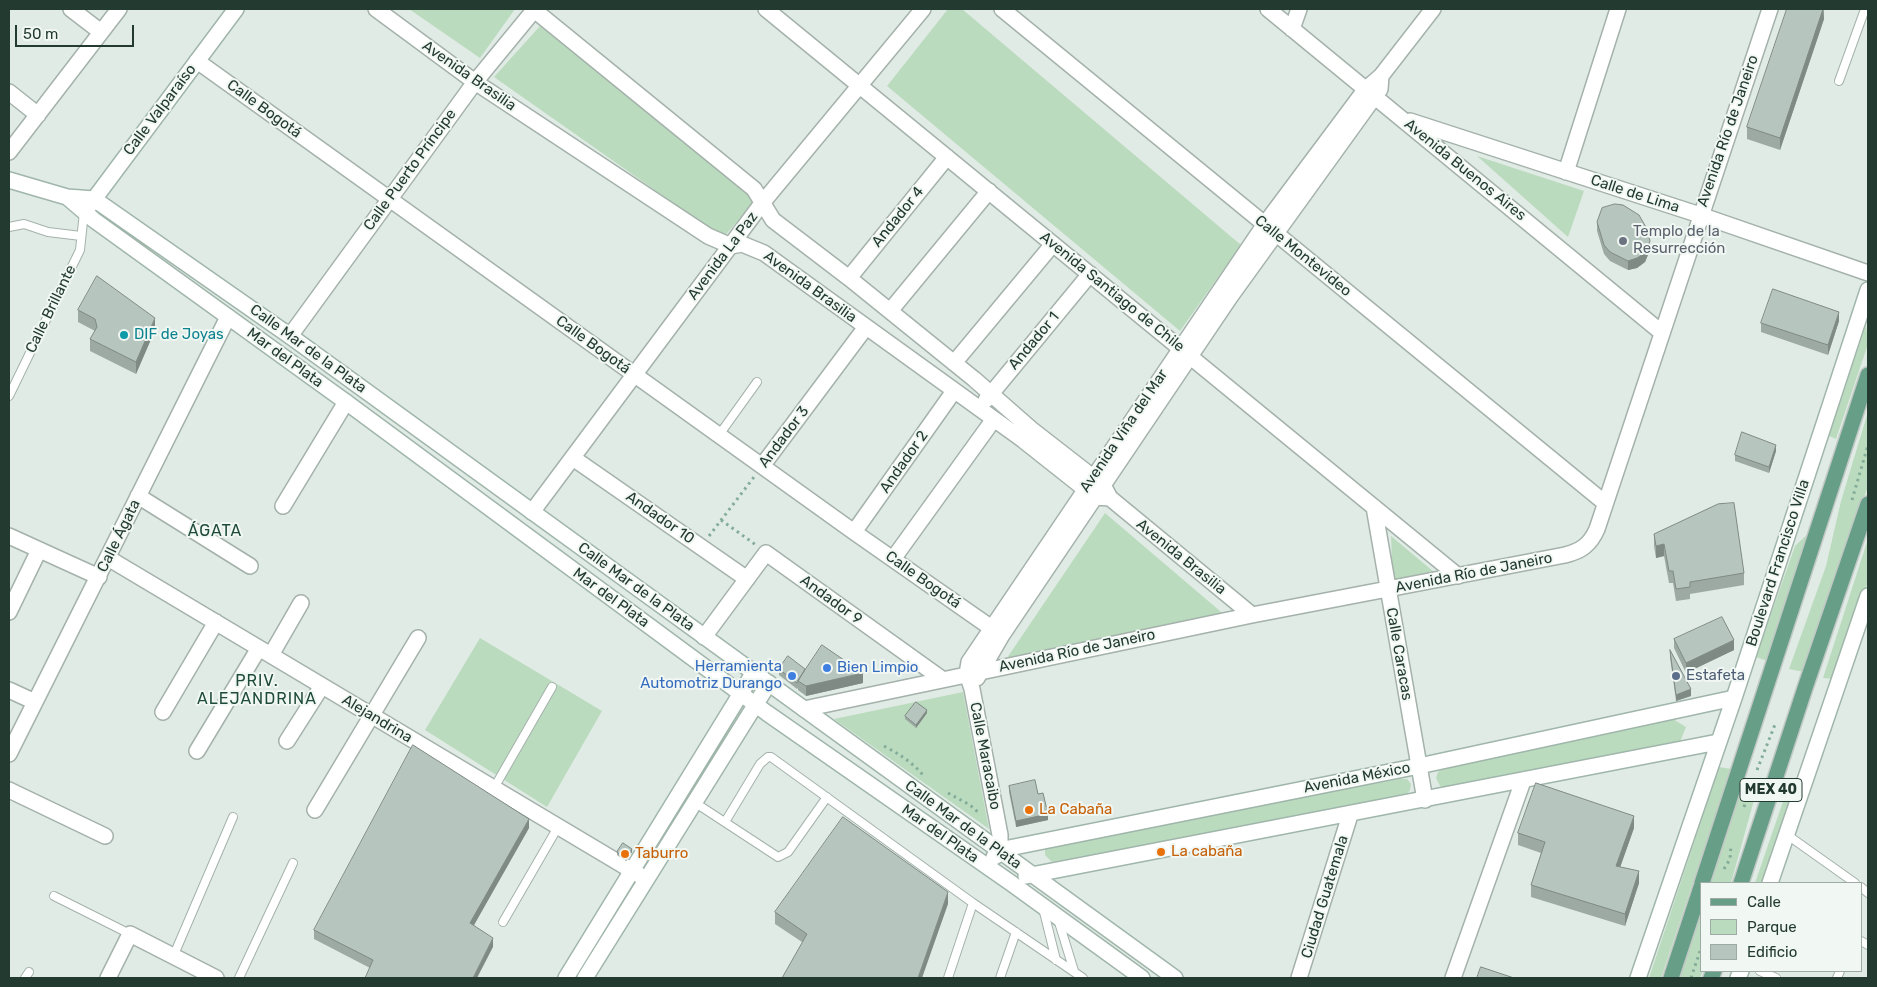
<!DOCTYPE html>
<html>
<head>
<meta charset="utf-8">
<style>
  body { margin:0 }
  #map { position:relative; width:1877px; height:987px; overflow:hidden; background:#e1ebe5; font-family:Rubik,sans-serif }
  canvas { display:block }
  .frame { position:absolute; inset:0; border:10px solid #223a30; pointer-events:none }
  .legend { position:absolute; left:1700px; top:882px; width:162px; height:90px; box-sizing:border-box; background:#f1f7f3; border:1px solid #9eaba5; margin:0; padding:6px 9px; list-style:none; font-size:15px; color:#223a30 }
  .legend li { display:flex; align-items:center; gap:10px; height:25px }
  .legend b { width:25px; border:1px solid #9eaba5 }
  .scale { position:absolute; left:15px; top:25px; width:119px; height:22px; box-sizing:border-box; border:2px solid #223a30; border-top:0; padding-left:6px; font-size:15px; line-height:18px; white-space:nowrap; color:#223a30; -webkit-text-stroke:4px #f1f7f3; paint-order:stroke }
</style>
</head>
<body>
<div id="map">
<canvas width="1877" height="987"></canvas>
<div class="frame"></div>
<ul class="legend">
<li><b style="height:6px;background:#679e88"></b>Calle</li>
<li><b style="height:14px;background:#bbdbbe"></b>Parque</li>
<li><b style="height:14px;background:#b6c5bd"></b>Edificio</li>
</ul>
<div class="scale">50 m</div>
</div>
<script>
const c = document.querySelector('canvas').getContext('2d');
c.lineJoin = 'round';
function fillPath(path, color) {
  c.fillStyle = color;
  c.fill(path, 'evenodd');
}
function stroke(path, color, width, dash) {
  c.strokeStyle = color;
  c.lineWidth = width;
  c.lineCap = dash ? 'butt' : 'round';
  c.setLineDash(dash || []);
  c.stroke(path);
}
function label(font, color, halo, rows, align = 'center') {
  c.font = font + ' Rubik,sans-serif';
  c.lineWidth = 4;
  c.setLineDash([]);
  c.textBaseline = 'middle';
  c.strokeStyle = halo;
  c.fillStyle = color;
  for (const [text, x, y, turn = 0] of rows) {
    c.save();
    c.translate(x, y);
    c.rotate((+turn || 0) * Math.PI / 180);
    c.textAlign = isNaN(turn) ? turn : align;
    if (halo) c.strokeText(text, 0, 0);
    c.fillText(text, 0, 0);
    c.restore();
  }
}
fillPath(new Path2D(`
  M409,9H515L480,58Z
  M948,9H962L1241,245L1180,331L887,86Z
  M540,26L755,200L723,238L494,77Z
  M1477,156L1584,191L1568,237Z
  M1866,325L1868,344L1836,439L1829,436Z
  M1868,412V486L1805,672L1789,669L1826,566L1841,501Z
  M1105,513L1227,617L1007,658Z
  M1812,530L1767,661L1756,657L1795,546Z
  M1391,536L1440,577L1393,586Z
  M1868,539V581L1837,679L1823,678Z
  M480,638L602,711L547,807L425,730Z
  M963,692L989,829L834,719Z
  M734,708L740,712L647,865L641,861Z
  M1673,719L1686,727L1680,742L1446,789L1440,786L1436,778L1438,772L1442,769Z
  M1719,767L1731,769L1661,978H1649Z
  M1400,779H1407L1411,784L1410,790L1406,796L1052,862L1045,855V848L1053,842Z
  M1788,787L1796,788L1764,883H1755Z
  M1740,790L1756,793L1731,883H1709Z
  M1701,909V971H1703L1700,978H1677Z`), '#bbdbbe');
const lane = new Path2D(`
  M1839,81L1865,9
  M9,227L24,224L48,232L81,236
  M9,396L80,250L84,212
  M719,435L757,382
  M494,788L552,687
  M694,802L778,857L788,852L827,797
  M725,822L760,764L768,757H771L973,903L1083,978
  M1786,834L1855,883
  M1861,887L1868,893
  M54,896L130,934
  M1043,908L1056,960
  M1058,919L1074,971
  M503,922L558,827
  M1861,941L1868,945
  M173,957L233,817
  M1760,971L1776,978
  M25,978L29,972
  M239,978L293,863
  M948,978L973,903
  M1000,978L1016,932
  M1837,978L1840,971`);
const street = new Path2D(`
  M71,9L101,32
  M376,9L475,82L708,236L731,246L742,244L764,253L1023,440L1095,497L1110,498
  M533,9L754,189L773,220L849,278L974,379L1031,429L1103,485L1110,498L1252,615
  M766,9L1458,576
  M1002,9L1605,503
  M1268,9L1661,332
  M1292,29L1299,9
  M197,61L854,532L990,627
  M9,92L38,115
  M1410,121L1700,215L1868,273
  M9,152L119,9
  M1566,172L1618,9
  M849,278L947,157
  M890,311L989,191
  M290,336L475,82L535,9
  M954,363L1053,244
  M986,400L1090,274
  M573,458L747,579
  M762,466L866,327
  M138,496L250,566
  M283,506L346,402
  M1374,507L1425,800
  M532,512L763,202L923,9
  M854,532L954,391
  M9,536L99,577
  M108,558L646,879
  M893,559L994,419
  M9,612L39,550
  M704,637L766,553L942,679
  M271,655L301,603
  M977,678L1002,635L1230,297L1380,89L1381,76
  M9,690L35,702
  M804,709L1252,615L1565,555C1581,551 1590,545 1597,529L1770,9
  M163,712L216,622
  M287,741L322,686
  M197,751L259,648
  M9,754L228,317
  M9,790L105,836
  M315,810L418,638
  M1000,852V835L972,689L967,674L969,662L1265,224L1365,90L1381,76L1433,9
  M108,978L130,934L216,978
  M1299,978L1350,815
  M1453,978L1523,781`);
const secondary = new Path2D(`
  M9,180L67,197L94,199L290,336L1175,978
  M67,197L94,220L346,402L767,713L1011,883L1142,978
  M89,206L236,9
  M994,857L1009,848L1419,766L1734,698
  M1026,876L1718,742
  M1770,883L1868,596
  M566,978L754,672
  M585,978L769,683
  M1638,978L1734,698L1868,290
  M1738,978L1741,971`);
const primary = new Path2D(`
  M1702,883L1868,375
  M1741,883L1805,688L1868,504
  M1671,978L1701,887
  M1711,978L1714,971`);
stroke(lane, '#a4b2ab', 10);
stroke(street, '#a4b2ab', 18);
stroke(secondary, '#a0b6ab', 18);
stroke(primary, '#c1c8c5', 18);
stroke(new Path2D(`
  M1852,500L1868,445
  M721,520L756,545
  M709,536L754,477
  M884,746C899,754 912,762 923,775
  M1757,770L1776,722
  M948,793L970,805L980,814
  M1744,807L1748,794
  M1724,869L1730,859L1731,846
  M1691,978L1701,948`), '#83ad99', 3, [2.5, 4]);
stroke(lane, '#fff', 8);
stroke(street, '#fff', 15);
stroke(secondary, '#fff', 15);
stroke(primary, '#679e88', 15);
fillPath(new Path2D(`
  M1824,9V19L1780,150L1747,139V127Z
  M1597,222L1650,250L1645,262L1637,268L1628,270L1610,261L1604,254L1597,231Z
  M78,310L155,330L136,374L90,351V339L95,331L78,322Z
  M1839,321L1828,355L1761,332V323Z
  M1776,451L1769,473L1735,461V455Z
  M1654,534L1744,573V585L1690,594V599L1676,601L1673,583H1669L1664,556L1656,558L1654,546Z
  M1674,639L1734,650L1686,673L1674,648Z
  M1670,651L1691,696L1676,701L1670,657Z
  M779,669H805L863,683L806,696L798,690V688L797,689L779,675Z
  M927,713L916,728L905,719V716Z
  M1009,786L1038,794L1048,820L1016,827L1009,792Z
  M529,828L474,925L493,947L370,968L314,939V930Z
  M1634,828L1620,867L1639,883L1625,926L1531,897V885L1541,853L1518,845V833Z
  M617,852H632L626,861L617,855Z
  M948,904L802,942L775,924V912Z`), '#9da9a3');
fillPath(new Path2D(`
  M1823,9L1824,19L1780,150V138Z
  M1650,241V250L1645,262L1637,268L1628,270V261Z
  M1839,312V321L1828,355V345Z
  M155,318V330L136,374V362Z
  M1776,445V451L1769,473V467Z
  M1664,544V556L1656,558V546Z
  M1734,640V650L1686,673V663Z
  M863,673V683L806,696V686Z
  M1691,689V696L1676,701V695Z
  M927,710V713L916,728V725Z
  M1048,814V820L1016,827V821Z
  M1634,816V828L1616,879V866Z
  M529,819V828L470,932V923Z
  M632,849V852L626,861V858Z
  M1639,871V883L1625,926V914Z
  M948,892V904L922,978H918Z
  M493,938V947L477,978H473Z`), '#7f8a84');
const building = new Path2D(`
  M1787,9H1823L1780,138L1747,127Z
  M1615,204L1623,205L1639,215L1647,229L1650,241L1645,253L1637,258L1628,261L1610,252L1604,245L1597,222L1602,208Z
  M97,276L155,318L136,362L90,339L97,327L95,319L78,310Z
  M1773,289L1839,312L1828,345L1761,323Z
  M1742,432L1776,445L1769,467L1735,455Z
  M1734,503L1744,573L1690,582V587L1676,589L1673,571H1669L1664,544L1656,546L1654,534L1718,504Z
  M1722,617L1734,640L1686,663L1674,639Z
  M822,645L863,673L806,686L798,681Z
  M1670,650L1691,689L1676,695L1670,651Z
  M788,656L805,669L797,683L779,669Z
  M916,702L927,710L916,725L905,716Z
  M413,745L529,819L470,923L493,938L473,978H365L373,960L314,930Z
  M1035,780L1038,794L1043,793L1048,814L1016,821L1009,786Z
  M1536,783L1634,816L1616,866L1639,871L1625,914L1531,885L1545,842L1518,833Z
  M843,817L948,892L918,978H782L807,934L775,912Z
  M623,843L632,849L626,858L617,852Z
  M1481,967L1514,978H1477Z`);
fillPath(building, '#b6c5bd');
stroke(building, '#7f8a84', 1);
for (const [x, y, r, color] of [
  [1623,241,5,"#6b7280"],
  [124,335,5,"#0f9aa8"],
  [827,668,5,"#3f7fe0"],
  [792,676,5,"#3f7fe0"],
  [1676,676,5,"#5c6f8a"],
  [1029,810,5,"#e8710a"],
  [1161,852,5,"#e8710a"],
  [625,854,5,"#e8710a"]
]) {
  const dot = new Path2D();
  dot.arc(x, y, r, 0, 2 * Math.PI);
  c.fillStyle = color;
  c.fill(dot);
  stroke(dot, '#f1f7f3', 2);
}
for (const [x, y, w] of [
  [1771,790,62]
]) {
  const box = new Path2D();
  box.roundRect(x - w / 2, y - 11.5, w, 23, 4);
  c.fillStyle = '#f1f7f3';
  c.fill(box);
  stroke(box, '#223a30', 1);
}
label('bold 14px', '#223a30', null, [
  ["MEX 40",1771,790]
]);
label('15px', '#223a30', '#f1f7f3', [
  ["Avenida Brasilia",469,76,35],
  ["Calle Bogotá",264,109,36],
  ["Calle Valparaíso",160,110,-53],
  ["Avenida Río de Janeiro",1728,131,-71],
  ["Calle Puerto Príncipe",410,170,-54],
  ["Avenida Buenos Aires",1465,170,39],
  ["Calle de Lima",1635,194,18],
  ["Andador 4",898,217,-51],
  ["Avenida La Paz",723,256,-53],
  ["Calle Montevideo",1303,256,39],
  ["Avenida Brasilia",810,287,36],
  ["Avenida Santiago de Chile",1112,292,39],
  ["Calle Brillante",51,309,-64],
  ["Andador 1",1034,341,-50],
  ["Calle Bogotá",593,345,36],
  ["Calle Mar de la Plata",308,349,36],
  ["Mar del Plata",285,358,36],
  ["Avenida Viña del Mar",1124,431,-56],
  ["Andador 3",784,437,-53],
  ["Andador 2",904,462,-55],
  ["Andador 10",660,518,35],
  ["Calle Ágata",119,536,-64],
  ["Avenida Brasilia",1181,557,39],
  ["Boulevard Francisco Villa",1778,563,-72],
  ["Avenida Río de Janeiro",1474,573,-11],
  ["Calle Bogotá",923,580,35],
  ["Calle Mar de la Plata",636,587,36],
  ["Mar del Plata",611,598,36],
  ["Andador 9",831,600,36],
  ["Avenida Río de Janeiro",1077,651,-12],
  ["Calle Caracas",1399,654,80],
  ["Alejandrina",377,719,31],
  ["Calle Maracaibo",985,756,79],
  ["Avenida México",1357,778,-11],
  ["Calle Mar de la Plata",963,825,36],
  ["Mar del Plata",940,834,35],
  ["Ciudad Guatemala",1325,897,-73]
]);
label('15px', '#5b616d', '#f1f7f3', [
  ["Templo de la",1633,232],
  ["Resurrección",1633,249]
], 'left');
label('15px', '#0d838f', '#f1f7f3', [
  ["DIF de Joyas",134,335]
], 'left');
label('15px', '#366cbe', '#f1f7f3', [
  ["Herramienta",782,667],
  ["Automotriz Durango",782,684],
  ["Bien Limpio",837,668,"left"]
], 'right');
label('15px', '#4e5e75', '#f1f7f3', [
  ["Estafeta",1686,676]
], 'left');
label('15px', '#c56008', '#f1f7f3', [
  ["La Cabaña",1039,810],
  ["La cabaña",1171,852],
  ["Taburro",635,854]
], 'left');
c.letterSpacing = '1px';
label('16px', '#1f4b3a', '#f1f7f3', [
  ["ÁGATA",215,531],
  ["PRIV.",257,681],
  ["ALEJANDRINA",257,699]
]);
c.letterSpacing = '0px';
</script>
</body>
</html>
